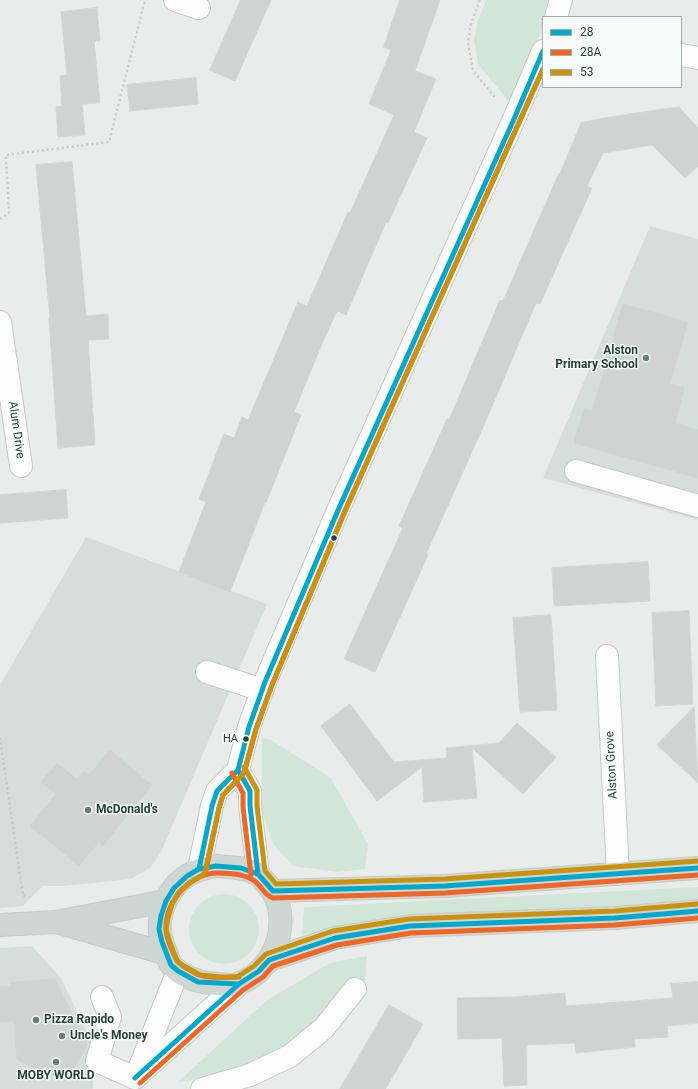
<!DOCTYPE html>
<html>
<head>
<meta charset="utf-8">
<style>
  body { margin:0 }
  #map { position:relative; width:698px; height:1089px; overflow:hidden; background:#e8edeb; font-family:Roboto,sans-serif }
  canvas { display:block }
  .legend { position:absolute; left:542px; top:16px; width:140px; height:72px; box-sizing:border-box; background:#f7fbf9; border:1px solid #a3b1ad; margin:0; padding:5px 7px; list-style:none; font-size:12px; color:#24423a }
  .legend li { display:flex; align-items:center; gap:8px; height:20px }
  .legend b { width:20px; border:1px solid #a3b1ad }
</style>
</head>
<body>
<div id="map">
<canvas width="698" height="1089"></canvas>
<ul class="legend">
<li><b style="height:5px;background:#00a9ce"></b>28</li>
<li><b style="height:5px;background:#f26522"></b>28A</li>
<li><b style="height:5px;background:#cd920c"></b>53</li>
</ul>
</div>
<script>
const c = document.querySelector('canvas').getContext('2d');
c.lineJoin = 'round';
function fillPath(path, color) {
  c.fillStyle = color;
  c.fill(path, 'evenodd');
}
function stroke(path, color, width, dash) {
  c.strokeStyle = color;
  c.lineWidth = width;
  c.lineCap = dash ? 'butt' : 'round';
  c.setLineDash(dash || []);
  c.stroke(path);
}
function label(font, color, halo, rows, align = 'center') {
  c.font = font + ' Roboto,sans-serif';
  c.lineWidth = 3;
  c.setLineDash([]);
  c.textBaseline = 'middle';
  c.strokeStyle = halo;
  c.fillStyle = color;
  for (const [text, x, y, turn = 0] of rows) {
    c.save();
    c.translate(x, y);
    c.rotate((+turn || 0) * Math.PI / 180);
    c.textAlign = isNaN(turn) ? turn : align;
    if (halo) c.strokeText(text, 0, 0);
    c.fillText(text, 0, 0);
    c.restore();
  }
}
fillPath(new Path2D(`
  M650,226L698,239V520L543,478Z
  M86,537L267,604L161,852L151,867L131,879L63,886H42L23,906L0,908V685Z
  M32,946L61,978L93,1046V1089H0V948Z`), '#d6dedb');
fillPath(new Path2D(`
  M486,0H550L546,17H543V27L510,103L478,64L474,40L477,24Z
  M262,738L271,740L331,778L368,844L365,869L337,872L293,866L273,844L262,811Z
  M698,887V899L570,911L412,917L352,923L302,935L304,907Z
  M189 929a35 35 0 1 1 70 0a35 35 0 1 1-70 0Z
  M367,956L365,980L346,983L307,1035L271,1059L229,1075L178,1082L267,1000L330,963Z`), '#d1e6d8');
const building = new Path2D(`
  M241,0H271L235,81L210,70Z
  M400,0H440L415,71L436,79L414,132L427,138L388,223L386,222L346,315L337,311L324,339L294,412L301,415L266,503L265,502L230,592L179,572L206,502L199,499L224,434L234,438L242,417L248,420L298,302L307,306L348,212L350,213L394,115L369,104L391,50L384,47Z
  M97,8L100,41H94L100,103L82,104L85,135L58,137L56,107L62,106L60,76L67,75L61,12Z
  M196,78L198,104L130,111L127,85Z
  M679,107L698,128V166L685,178L652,145L603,153L587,186L592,188L540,304L536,303L484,425L426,554L428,555L375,672L344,659L403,528L399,526L447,419L449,420L500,300L503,301L559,173L560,174L581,123L603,118Z
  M72,162L86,316L108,314L109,339L88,340L95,445L58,448L49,318H50L36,165Z
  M623,304L688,322L670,384L684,388L675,423L698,430V478L574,443L584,409L592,411Z
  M66,490L68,518L0,523V495Z
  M648,562L650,601L554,606L552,568Z
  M689,611L693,704L656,706L652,613Z
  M551,615L557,710L520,712L513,618Z
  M350,704L394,762L447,758L446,748L499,743L517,723L556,757L523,794L472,748L477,798L424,802L422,767L377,801L321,726Z
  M694,707L698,783L657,745Z
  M110,750L152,785L103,846L99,842L79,866L30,826L56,794L41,782L57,763L77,779L84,771L89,775Z
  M55,979L88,1045L65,1081L17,1060L14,1021L0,1022V987L11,986L10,983Z
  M698,982V1023L667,1026L668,1037L634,1039L635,1047L576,1053L575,1043L526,1045L527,1085L504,1086L502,1038L458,1039L457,998L514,997L565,993L566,1006L673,998L671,984Z
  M389,1005L423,1024L399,1066L385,1089H340Z`);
fillPath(building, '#cfd4d2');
stroke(building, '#d1d6d4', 1);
const minor = new Path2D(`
  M175,0L199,8
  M556,17L561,0
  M681,55L698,58
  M0,322L21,466
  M576,471L698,506
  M607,656L618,874
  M207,672L262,690
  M238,770L250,791V806L258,874
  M199,869L212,806L217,791L238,770L249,727L265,682L339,508L514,119L543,51
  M102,997L110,1017L97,1061L135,1078
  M137,1074L178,971
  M135,1078L239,984
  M202,1089L250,1075L290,1056L324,1028L355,989`);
const major = new Path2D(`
  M216,866C229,867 246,867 258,874C261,876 265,882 268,885C294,916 277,969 240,983C232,987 219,984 210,983C197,982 182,976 172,966C168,961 166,953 164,947C153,922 165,890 188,875C197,870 206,868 216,866Z
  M273,891L445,886L698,868
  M60,923L167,954
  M0,925L56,922L166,901
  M269,960L335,938L410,926L615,918L698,911`);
stroke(minor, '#c5cac8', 24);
stroke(major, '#c3ccc9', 24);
stroke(new Path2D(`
  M480,0L471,24L468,43L473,71L495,97
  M0,219L9,213L6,155L109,142L145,0
  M0,738L23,896H25`), '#c3ccca', 2.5, [2, 3]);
stroke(minor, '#fcfcfc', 22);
stroke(major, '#cfd7d5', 22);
stroke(new Path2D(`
  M238,770L250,791V806L258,874
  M199,869L212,806L217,791L238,770L249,727L265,682L339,508L514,119L543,51
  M239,984L198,982L178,971L171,965L162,942L159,929L161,916L166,901L174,888L187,876L199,869L216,866L241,868L258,874L273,891L445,886L698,868
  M135,1078L239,984L259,971L269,960L335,938L410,926L615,918L698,911`), '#00a9ce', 5);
stroke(new Path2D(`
  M232,773L243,793V807L251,875
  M206,870L219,808L223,795L244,773L256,729L272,685L345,511L543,69
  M239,977C228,977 210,979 199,975C193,972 180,966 177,960C172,952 166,937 166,928C166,901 190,873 218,873C229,873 244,874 253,880C261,884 264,896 273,898L445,893L698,875
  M140,1083L243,990L263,977L273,966L337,945L411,933L615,925L698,918`), '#f26522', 5);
stroke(new Path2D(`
  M543,69L345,511L272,685L256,729L244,773L223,795L219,808L205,872L203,875L191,882L179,892L172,904L168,918L166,929L169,940L177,961L182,965L200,975L221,977H237L254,966L266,954L333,931L409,919L615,911L697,904
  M244,767L257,790V806L265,871L276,884L445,879L698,861`), '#cd920c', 5);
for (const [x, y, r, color] of [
  [646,358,4,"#697e78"],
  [334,538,3.5,"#24423a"],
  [246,739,3.5,"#24423a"],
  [88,810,4,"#697e78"],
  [36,1020,4,"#697e78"],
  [62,1036,4,"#697e78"],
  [56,1062,4,"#697e78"]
]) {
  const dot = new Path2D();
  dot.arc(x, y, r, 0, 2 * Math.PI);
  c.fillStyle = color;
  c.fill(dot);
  stroke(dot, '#f7fbf9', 1.5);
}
label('11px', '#24423a', '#f7fbf9', [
  ["HA",238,739]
], 'right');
label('bold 12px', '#24423a', '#f7fbf9', [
  ["Alston",638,351,"right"],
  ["Primary School",638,365,"right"],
  ["McDonald's",96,810],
  ["Pizza Rapido",44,1020],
  ["Uncle's Money",70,1036],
  ["MOBY WORLD",56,1076,"center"]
], 'left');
label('12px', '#24423a', '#f7fbf9', [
  ["Alum Drive",16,430,82],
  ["Alston Grove",612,765,-93]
]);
</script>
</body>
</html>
